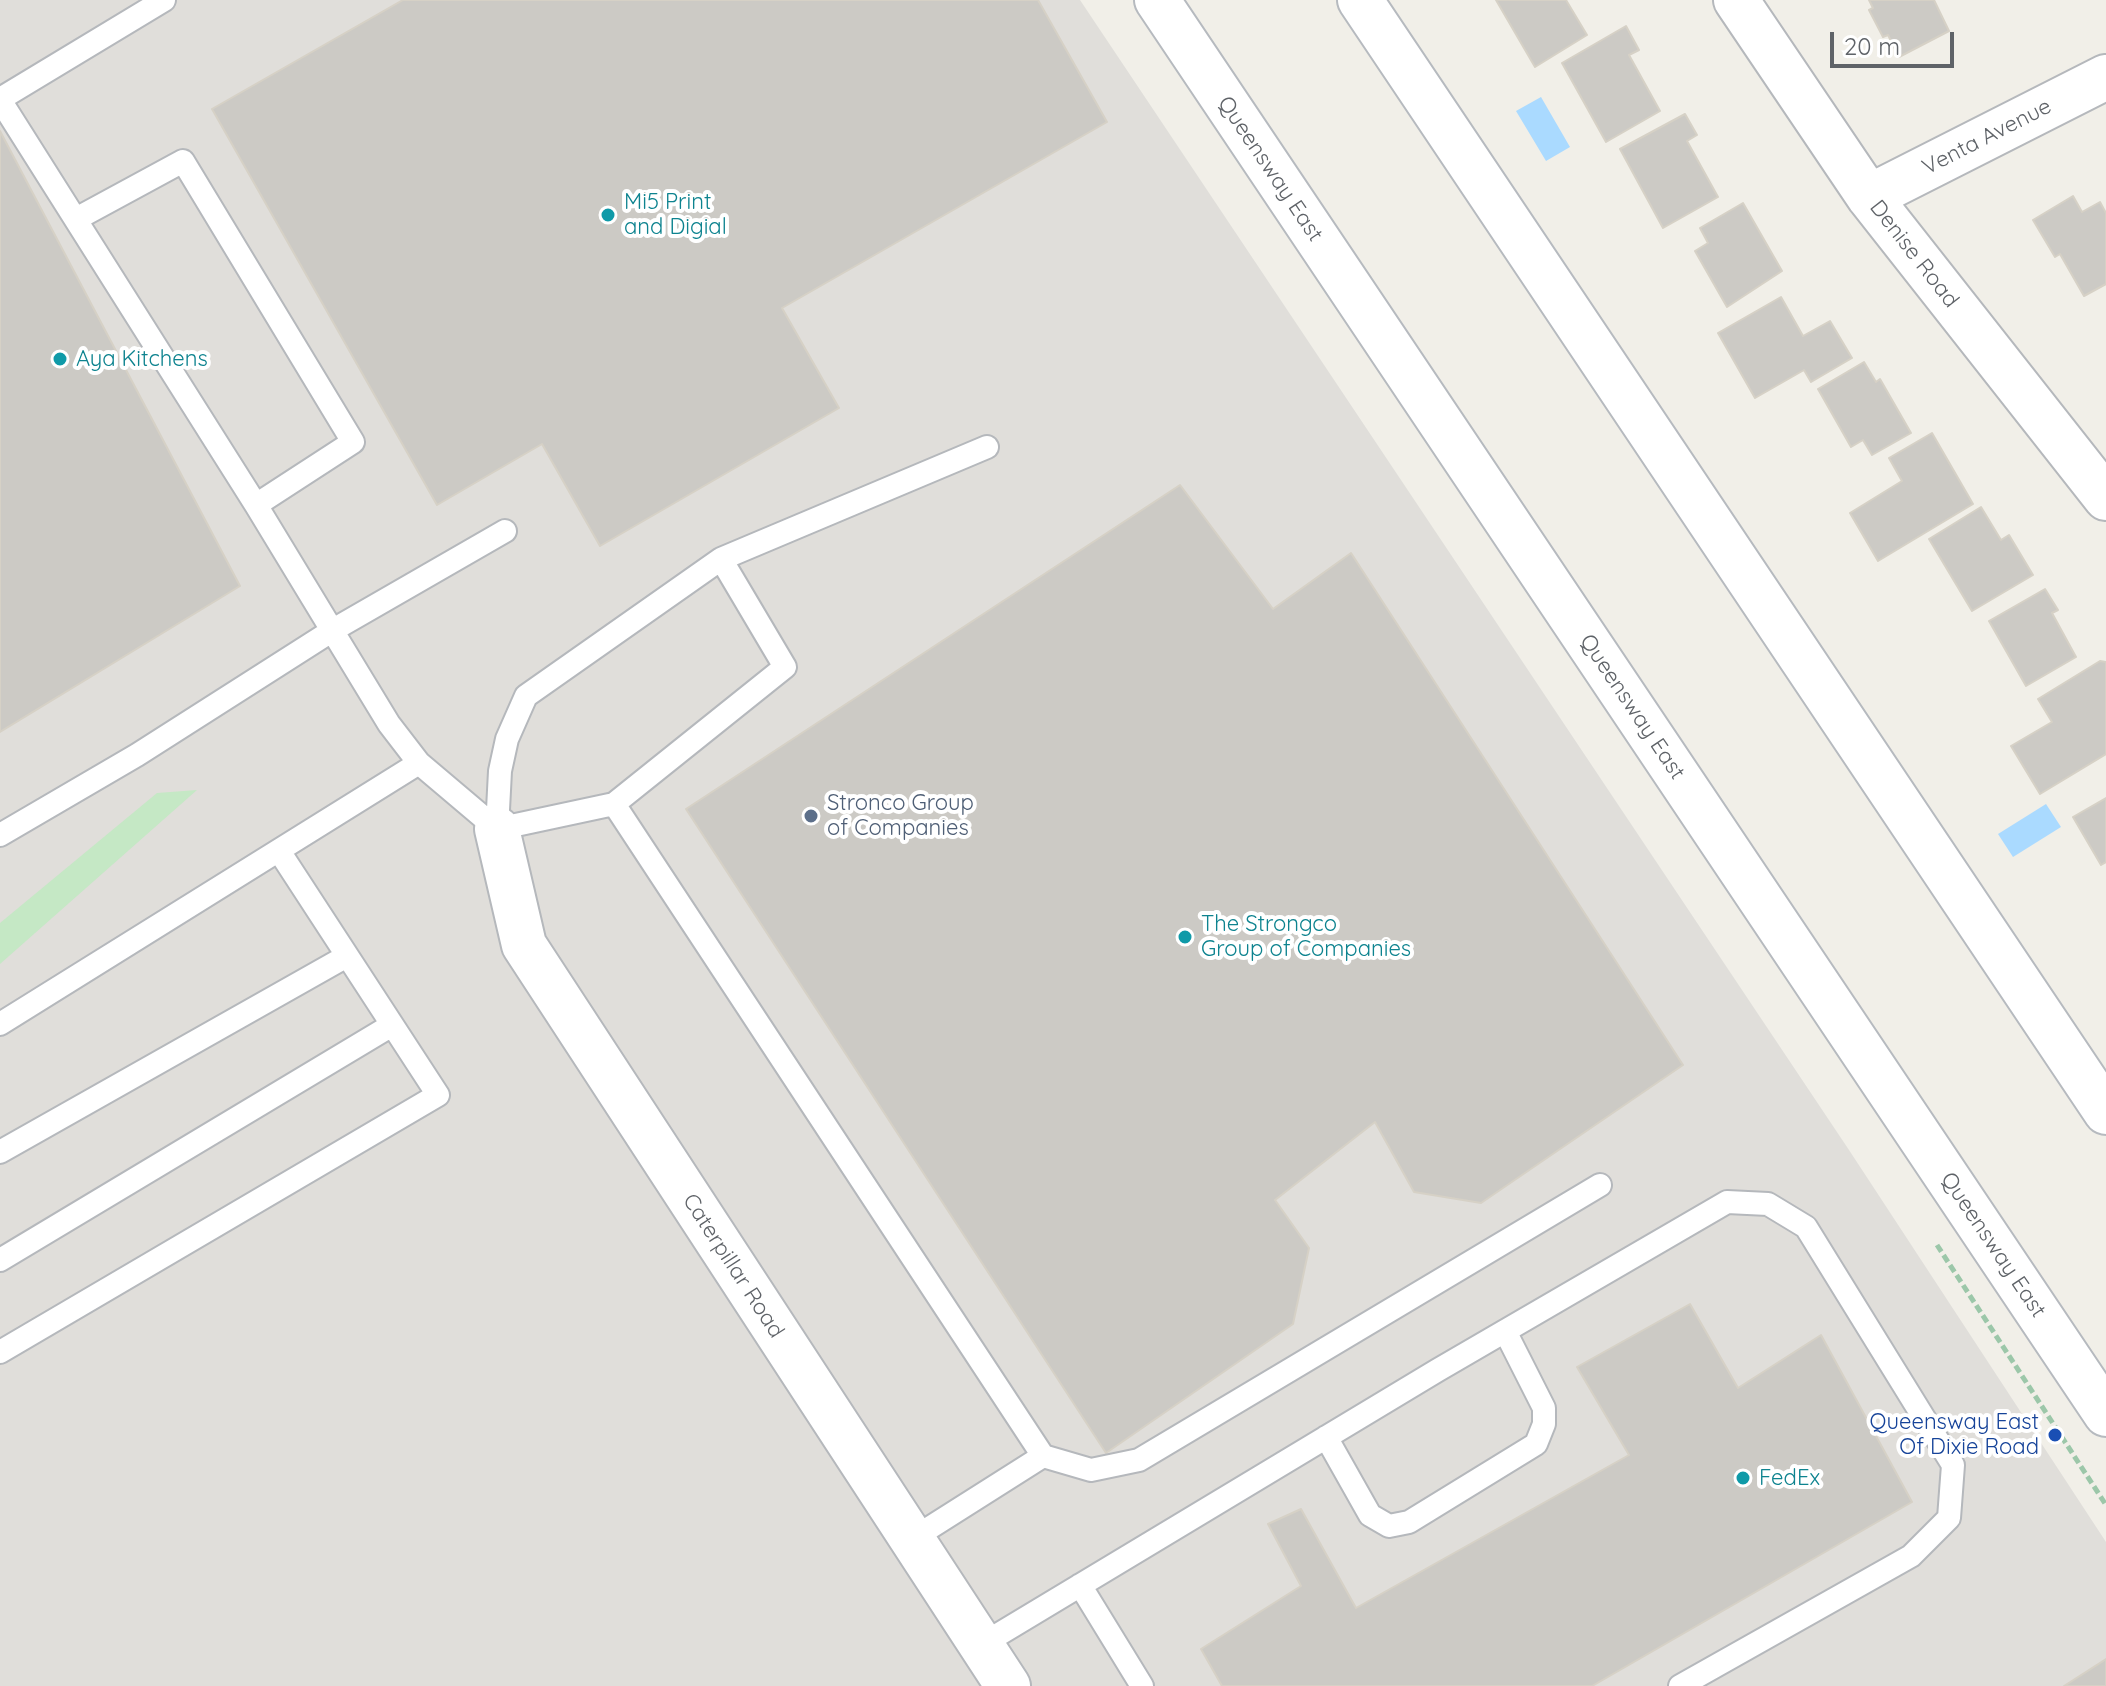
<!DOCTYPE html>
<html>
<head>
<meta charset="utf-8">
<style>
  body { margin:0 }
  #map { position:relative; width:2106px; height:1686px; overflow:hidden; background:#f1efe8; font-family:Quicksand,sans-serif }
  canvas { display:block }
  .scale { position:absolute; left:1830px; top:32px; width:124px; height:36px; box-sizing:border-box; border:4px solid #5f6368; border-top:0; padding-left:10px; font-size:24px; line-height:28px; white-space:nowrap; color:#5f6368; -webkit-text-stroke:6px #fff; paint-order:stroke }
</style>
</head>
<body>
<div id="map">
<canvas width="2106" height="1686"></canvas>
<div class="scale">20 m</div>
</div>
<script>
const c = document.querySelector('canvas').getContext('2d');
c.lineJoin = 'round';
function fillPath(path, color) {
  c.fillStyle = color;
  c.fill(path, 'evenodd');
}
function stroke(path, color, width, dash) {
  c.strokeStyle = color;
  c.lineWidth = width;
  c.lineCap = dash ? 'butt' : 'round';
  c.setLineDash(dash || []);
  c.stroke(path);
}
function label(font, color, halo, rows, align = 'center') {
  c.font = font + ' Quicksand,sans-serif';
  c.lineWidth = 8;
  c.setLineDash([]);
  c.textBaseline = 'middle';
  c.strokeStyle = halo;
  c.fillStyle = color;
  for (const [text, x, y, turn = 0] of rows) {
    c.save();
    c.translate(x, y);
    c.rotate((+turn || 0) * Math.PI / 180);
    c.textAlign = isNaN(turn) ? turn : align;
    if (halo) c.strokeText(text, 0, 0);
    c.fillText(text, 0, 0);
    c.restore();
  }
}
fillPath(new Path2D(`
  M0,0H1080L1849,1150L2106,1542V1686H0Z`), '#e0deda');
fillPath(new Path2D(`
  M197,790L0,964V923L157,793Z`), '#c5e8c5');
fillPath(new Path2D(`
  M1541,97L1570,147L1546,161L1516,111Z
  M2046,804L2061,827L2013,857L1998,834Z`), '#aadaff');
const building = new Path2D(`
  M403,0H1038L1107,122L782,308L839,408L600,546L542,444L437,505L212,109Z
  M1496,0H1566L1587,35L1535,67Z
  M1869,0H1934L1949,31L1899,57L1888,35L1883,37L1869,10L1873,8Z
  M1626,26L1639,50L1629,55L1660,111L1606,142L1562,63Z
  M1685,114L1697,135L1687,141L1718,197L1663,228L1620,149Z
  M0,131L240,586L0,732Z
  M2073,196L2082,212L2100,202L2106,213V284L2084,296L2060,254L2055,257L2033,220Z
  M1743,203L1782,271L1727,307L1695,251L1708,243L1700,228Z
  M1781,297L1803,336L1830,321L1852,358L1811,382L1804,370L1755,398L1718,333Z
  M1864,362L1876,382L1880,379L1911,433L1872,455L1863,440L1851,447L1818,389Z
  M1932,433L1973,504L1878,561L1850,513L1902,481L1889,458Z
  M1180,485L1273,609L1351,553L1683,1065L1481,1203L1414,1192L1375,1122L1275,1200L1309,1248L1293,1324L1106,1453L686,809Z
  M1981,507L2001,540L2009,535L2033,575L1972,611L1929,539Z
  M2045,589L2058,610L2052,613L2076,657L2026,686L1989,621Z
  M2100,661L2106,662V754L2040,794L2011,746L2052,722L2038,699Z
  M2106,798V862L2101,865L2073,817Z
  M1690,1304L1738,1388L1821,1335L1912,1502L1592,1686H1222L1201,1649L1301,1586L1268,1524L1301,1509L1356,1608L1629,1455L1577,1367Z
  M2106,1659V1686H2064Z`);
fillPath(building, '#cccac5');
stroke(building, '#d6d1c6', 2);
const service = new Path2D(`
  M0,99L164,0
  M0,100L256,505L389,724L419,763L497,829
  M76,219L183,161L353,442L256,505
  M721,559L987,447
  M497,829L614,804L1043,1456L912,1539
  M497,829L500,771L507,739L526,696L721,559L785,667L614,804
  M0,835L137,755L333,630L505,531
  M0,1024L419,763
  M0,1152L347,956
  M0,1260L392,1025
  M0,1352L438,1095L279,851
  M1326,1437L1370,1515L1389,1526L1409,1522L1536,1444L1544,1424V1408L1505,1331
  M1043,1456L1091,1470L1139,1460L1600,1185
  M1080,1585L1142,1686
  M981,1645L1438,1370L1727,1202L1768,1204L1806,1227L1953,1465L1949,1518L1911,1556L1680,1686`);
const minor = new Path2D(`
  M1736,0L1869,197L2106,498
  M1869,197L2106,77
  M497,829L524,945L1008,1686`);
const secondary = new Path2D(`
  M1157,0L2106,1414
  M1360,0L2106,1112`);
stroke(service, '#b5b8bc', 26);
stroke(minor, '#b5b8bc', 48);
stroke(secondary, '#b6babf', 48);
stroke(new Path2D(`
  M1937,1245L2106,1505`), '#9cc7a9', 5, [8, 4]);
stroke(service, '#fff', 22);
stroke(minor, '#fff', 44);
stroke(secondary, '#fff', 44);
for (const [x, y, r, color] of [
  [608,215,8,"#0f9aa8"],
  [60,359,8,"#0f9aa8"],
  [811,816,8,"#5c6f8a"],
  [1185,937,8,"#0f9aa8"],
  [2055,1435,8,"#1a4fb4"],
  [1743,1478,8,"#0f9aa8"]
]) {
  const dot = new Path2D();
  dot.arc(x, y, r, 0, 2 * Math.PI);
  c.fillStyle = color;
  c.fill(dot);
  stroke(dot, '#fff', 3);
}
label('22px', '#5f6368', '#fff', [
  ["Venta Avenue",1987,137,-27],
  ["Queensway East",1270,169,56],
  ["Denise Road",1914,254,52],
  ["Queensway East",1632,707,56],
  ["Queensway East",1993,1245,56],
  ["Caterpillar Road",733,1266,57]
]);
label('22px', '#0d838f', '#fff', [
  ["Mi5 Print",624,202],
  ["and Digial",624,227],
  ["Aya Kitchens",76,359],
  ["The Strongco",1201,924],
  ["Group of Companies",1201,949],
  ["FedEx",1759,1478]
], 'left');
label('22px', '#4e5e75', '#fff', [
  ["Stronco Group",827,803],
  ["of Companies",827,828]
], 'left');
label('22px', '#164399', '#fff', [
  ["Queensway East",2039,1422],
  ["Of Dixie Road",2039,1447]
], 'right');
</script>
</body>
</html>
